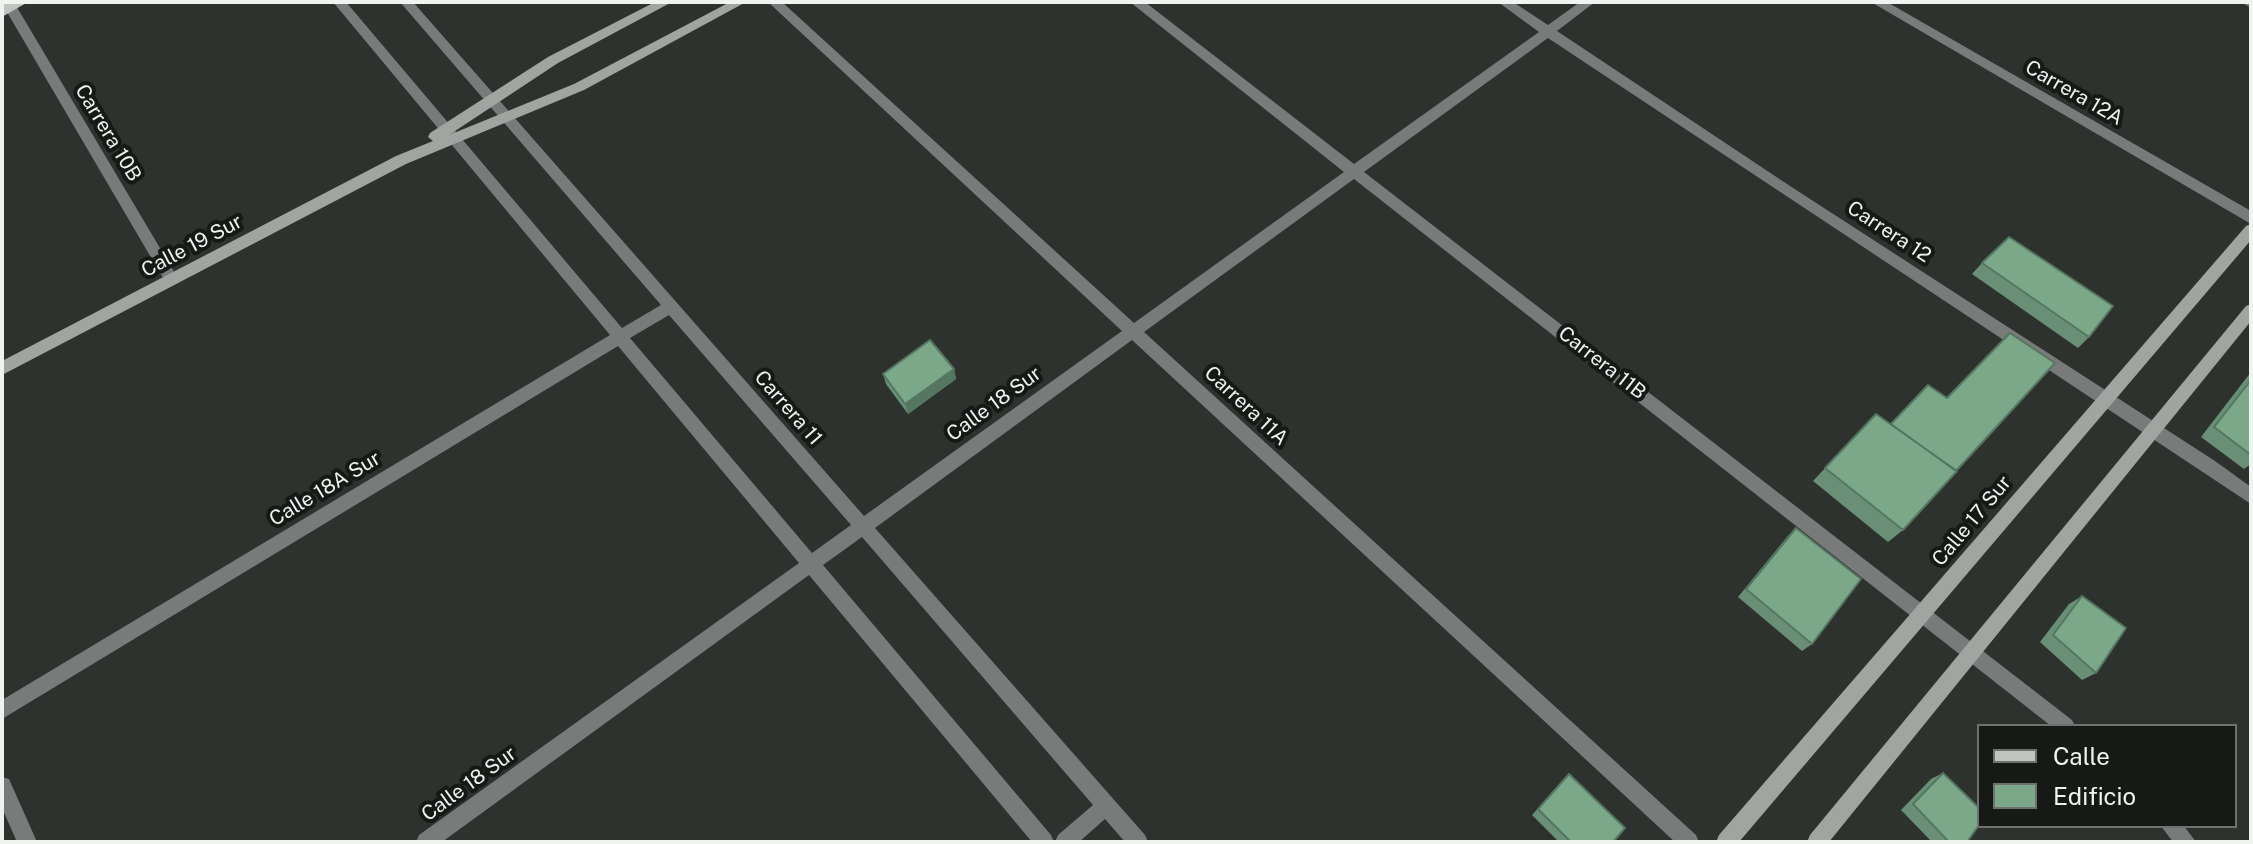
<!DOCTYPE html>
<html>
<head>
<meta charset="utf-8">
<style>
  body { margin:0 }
  #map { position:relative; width:2253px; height:844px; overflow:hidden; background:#2d322e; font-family:"Public Sans",sans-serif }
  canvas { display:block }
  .frame { position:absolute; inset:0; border:4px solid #f0f4f1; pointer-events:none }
  .legend { position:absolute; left:1977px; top:724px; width:260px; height:104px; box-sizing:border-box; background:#171917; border:2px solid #6e716e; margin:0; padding:10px 14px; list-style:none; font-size:24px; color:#f0f4f1 }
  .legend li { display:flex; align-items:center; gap:16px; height:40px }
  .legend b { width:40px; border:2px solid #6e716e }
</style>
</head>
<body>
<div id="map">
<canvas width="2253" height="844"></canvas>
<div class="frame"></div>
<ul class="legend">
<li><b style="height:10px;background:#c0c5c1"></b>Calle</li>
<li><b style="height:22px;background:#7aa889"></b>Edificio</li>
</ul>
</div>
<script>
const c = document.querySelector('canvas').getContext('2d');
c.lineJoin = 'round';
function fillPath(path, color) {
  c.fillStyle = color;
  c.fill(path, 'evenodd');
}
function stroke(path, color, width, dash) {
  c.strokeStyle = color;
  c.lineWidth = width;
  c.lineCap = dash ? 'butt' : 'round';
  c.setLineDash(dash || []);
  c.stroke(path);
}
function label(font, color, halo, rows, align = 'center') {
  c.font = font + ' "Public Sans",sans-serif';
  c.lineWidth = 8;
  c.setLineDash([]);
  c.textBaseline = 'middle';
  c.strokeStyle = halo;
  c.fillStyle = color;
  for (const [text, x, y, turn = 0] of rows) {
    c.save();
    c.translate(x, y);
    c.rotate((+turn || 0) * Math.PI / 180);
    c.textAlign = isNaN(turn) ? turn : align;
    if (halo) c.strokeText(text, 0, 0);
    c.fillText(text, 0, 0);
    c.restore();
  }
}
fillPath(new Path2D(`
  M333,2H346L622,328L661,305L400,2H413L864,516L1122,331L768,2H782L1134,323L1344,172L1130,2H1145L1354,164L1539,32L1498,2H1513L1548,25L1580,2H1595L1557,31L1790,186L2215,461L2251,487V504L1548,38L1364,172L2072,720L2075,726H2051L1354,179L1144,332L1696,835L1699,842H1675L1132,340L875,528L1145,835L1148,842H1125L1105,819L1079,842H1055L1058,835L1093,805L862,537L823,565L1051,835L1054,842H1032L809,575L442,842H416L419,835L799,563L618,346L2,719V700L610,335ZM669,315L851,525L812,553L630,338Z
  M1871,2H1887L2251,211V224Z
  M2241,2H2251V8Z
  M10,3L15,4L176,275L178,279L176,283H166L4,7Z
  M2,777L9,779L37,842H17L2,808Z
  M2161,826H2184L2196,842H2173Z`), '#787b79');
fillPath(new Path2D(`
  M655,2H672L558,63L449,135L574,84L730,2H746L584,90L406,164L2,375V361L396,156L433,141L428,137L430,133L548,57Z
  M2251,224V240L1739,842H1716L1719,835L2246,226Z
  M2251,304V321L1829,842H1807L1810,835L2246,306Z`), '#a1a5a2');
fillPath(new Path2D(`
  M7,2H28L2,17V4Z`), '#c0c5c1');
fillPath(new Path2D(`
  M1982,263L2089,337L2078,348L1972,274Z
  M2010,333L1903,530L1888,542L1813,481L1876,414L1890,424L1946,398Z
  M954,369L956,379L908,414L886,384L883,374Z
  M2251,372V464L2244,469L2201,437Z
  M1796,528L1812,644L1802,651L1738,597L1787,537Z
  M2082,596L2096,673L2082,680L2040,642L2069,604Z
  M1943,773L1967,842H1932L1901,810L1931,779Z
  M1569,774L1613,842H1559L1532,815Z`), '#699076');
fillPath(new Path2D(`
  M954,369L956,379L908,414L905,404Z`), '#557660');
const building = new Path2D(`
  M2009,237L2113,306L2089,337L1982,263Z
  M2010,333L2055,363L1956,471L1891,424L1928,385L1947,398Z
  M930,340L954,369L905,404L883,374Z
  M2251,380V455L2214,427Z
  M1876,414L1957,471L1903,530L1825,468Z
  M1796,528L1861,579L1812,644L1746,589Z
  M2082,596L2126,628L2096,673L2053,635Z
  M1943,773L1979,808V825L1967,842H1949L1913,804Z
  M1569,774L1625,828L1613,842H1571L1538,809Z`);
fillPath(building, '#7aa889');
stroke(building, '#557660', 2);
label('20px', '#f0f4f1', '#171917', [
  ["Carrera 12A",2074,93,30],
  ["Carrera 10B",108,133,59],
  ["Carrera 12",1889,232,33],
  ["Calle 19 Sur",192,246,-28],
  ["Carrera 11B",1602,363,38],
  ["Calle 18 Sur",994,404,-36],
  ["Carrera 11A",1246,406,43],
  ["Carrera 11",788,408,49],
  ["Calle 18A Sur",325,489,-31],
  ["Calle 17 Sur",1972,521,-50],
  ["Calle 18 Sur",469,784,-36]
]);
</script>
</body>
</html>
